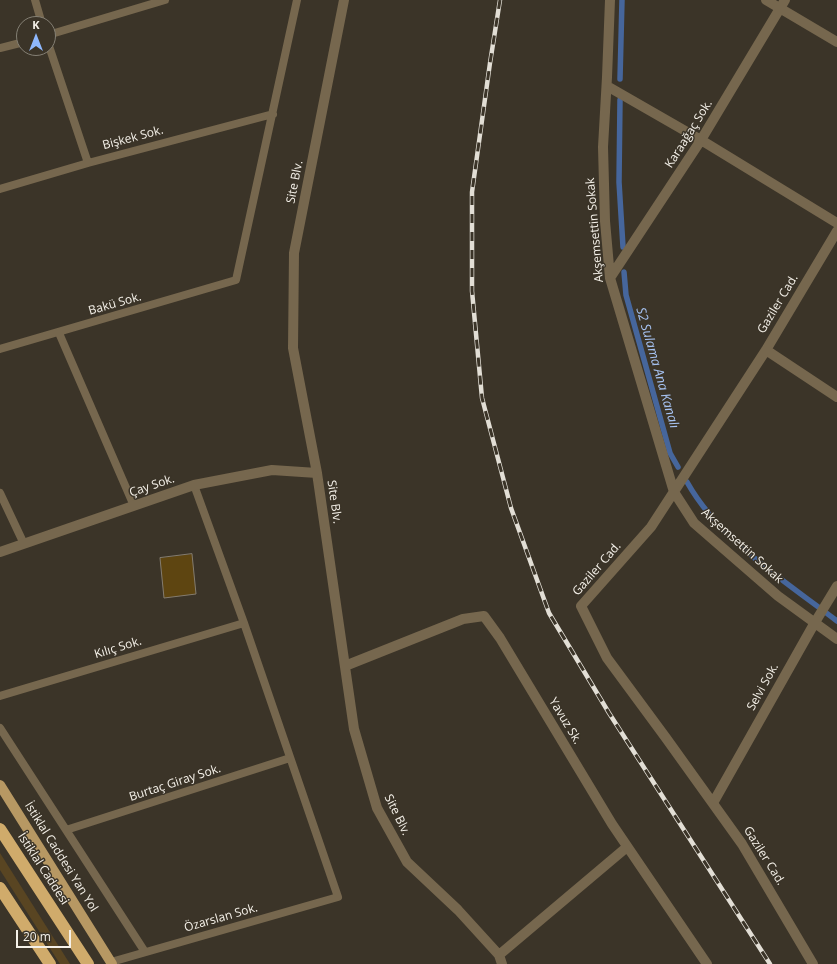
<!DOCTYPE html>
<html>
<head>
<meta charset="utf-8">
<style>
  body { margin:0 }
  #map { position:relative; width:837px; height:964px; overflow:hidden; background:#3b3428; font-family:"Open Sans",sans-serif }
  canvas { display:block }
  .north { position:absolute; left:16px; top:16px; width:40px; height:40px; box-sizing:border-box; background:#3b3428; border:1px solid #858075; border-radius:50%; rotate:0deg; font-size:11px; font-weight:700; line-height:16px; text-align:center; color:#f5f1e9 }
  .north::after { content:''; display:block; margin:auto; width:14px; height:18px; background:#8fb8fd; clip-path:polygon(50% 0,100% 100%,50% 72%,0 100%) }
  .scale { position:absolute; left:16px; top:930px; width:55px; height:18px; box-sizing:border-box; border:2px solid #f5f1e9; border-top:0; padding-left:5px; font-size:12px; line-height:14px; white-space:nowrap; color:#f5f1e9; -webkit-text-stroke:3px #3b3428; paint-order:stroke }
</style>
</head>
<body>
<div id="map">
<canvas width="837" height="964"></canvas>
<div class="north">K</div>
<div class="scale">20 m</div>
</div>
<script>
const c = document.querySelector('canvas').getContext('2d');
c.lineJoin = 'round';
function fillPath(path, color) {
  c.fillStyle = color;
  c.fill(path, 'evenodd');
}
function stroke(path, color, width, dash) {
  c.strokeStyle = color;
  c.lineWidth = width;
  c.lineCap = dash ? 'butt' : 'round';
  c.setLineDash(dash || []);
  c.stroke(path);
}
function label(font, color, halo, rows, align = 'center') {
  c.font = font + ' "Open Sans",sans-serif';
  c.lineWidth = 3;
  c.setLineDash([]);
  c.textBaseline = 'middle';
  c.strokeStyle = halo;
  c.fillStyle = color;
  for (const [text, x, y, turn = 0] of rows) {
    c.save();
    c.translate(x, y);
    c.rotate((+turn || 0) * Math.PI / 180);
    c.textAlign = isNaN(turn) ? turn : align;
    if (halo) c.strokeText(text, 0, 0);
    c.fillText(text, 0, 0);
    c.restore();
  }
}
fillPath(new Path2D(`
  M0,853L70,964H60L0,870Z`), '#594522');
stroke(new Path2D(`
  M620,79L622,0
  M620,100L619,182L623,247
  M624,272L626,295L670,453L678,467
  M687,482C720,541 785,581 837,621`), '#46669c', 5.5);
const building = new Path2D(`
  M192,554L196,594L164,598L160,558Z`);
fillPath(building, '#5e4511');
stroke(building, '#847c6f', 1);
stroke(new Path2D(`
  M35,0L42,24
  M48,35L165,0
  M48,43L88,163
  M0,48L24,42
  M0,189L88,163L273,114
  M59,333L134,506
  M0,349L236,280L297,0
  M0,493L24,544
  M0,696L244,623
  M0,728L145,952
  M66,830L290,758
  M111,962L338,897L244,623L194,485`), '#76674e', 8);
stroke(new Path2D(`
  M344,0L294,253L293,348L317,473L354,729L377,808L407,862L458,910L499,955L502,964
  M610,0L607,77L603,147L605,221L610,278L674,492L694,523L778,596L837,639
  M766,0L837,42
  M607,86L701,140L837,223
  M610,278L701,140L785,0
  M766,350L837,397
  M0,552L194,485L272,470L317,473
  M345,666L463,619L484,616L500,638L612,824L707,964
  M713,803L814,624L837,586
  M499,955L627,847
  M813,964L742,844L666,738L607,658L581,606L651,527L766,350L837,231`), '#76674e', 10);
stroke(new Path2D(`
  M0,785L112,964`), '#b79863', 10);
stroke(new Path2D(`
  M0,829L88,964
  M0,888L50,964`), '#d0ab6b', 12);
const rail = new Path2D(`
  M500,0L490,63L472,192V291L482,398L511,508L549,613L609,713L770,964`);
stroke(rail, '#e2ded5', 4.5);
stroke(rail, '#3b3428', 3, [9]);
label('12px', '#f5f1e9', '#3b3428', [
  ["Karaağaç Sok.",689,134,-58],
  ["Bişkek Sok.",133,138,-15],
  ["Site Blv.",295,182,-79],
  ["Akşemsettin Sokak",595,230,-95],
  ["Bakü Sok.",115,304,-16],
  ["Gaziler Cad.",778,304,-59],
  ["Çay Sok.",152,486,-19],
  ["Site Blv.",334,502,82],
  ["Akşemsettin Sokak",742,546,42],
  ["Gaziler Cad.",597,569,-49],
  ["Kılıç Sok.",118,648,-17],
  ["Selvi Sok.",763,687,-61],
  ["Yavuz Sk.",565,721,59],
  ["Burtaç Giray Sok.",175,783,-18],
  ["Site Blv.",397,815,64],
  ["Gaziler Cad.",764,856,58],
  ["İstiklal Caddesi Yan Yol",61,857,58],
  ["İstiklal Caddesi",43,869,57],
  ["Özarslan Sok.",221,918,-16]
]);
label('italic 13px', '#a6c2f1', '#3b3428', [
  ["S2 Sulama Ana Kanalı",657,368,74]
]);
</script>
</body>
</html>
